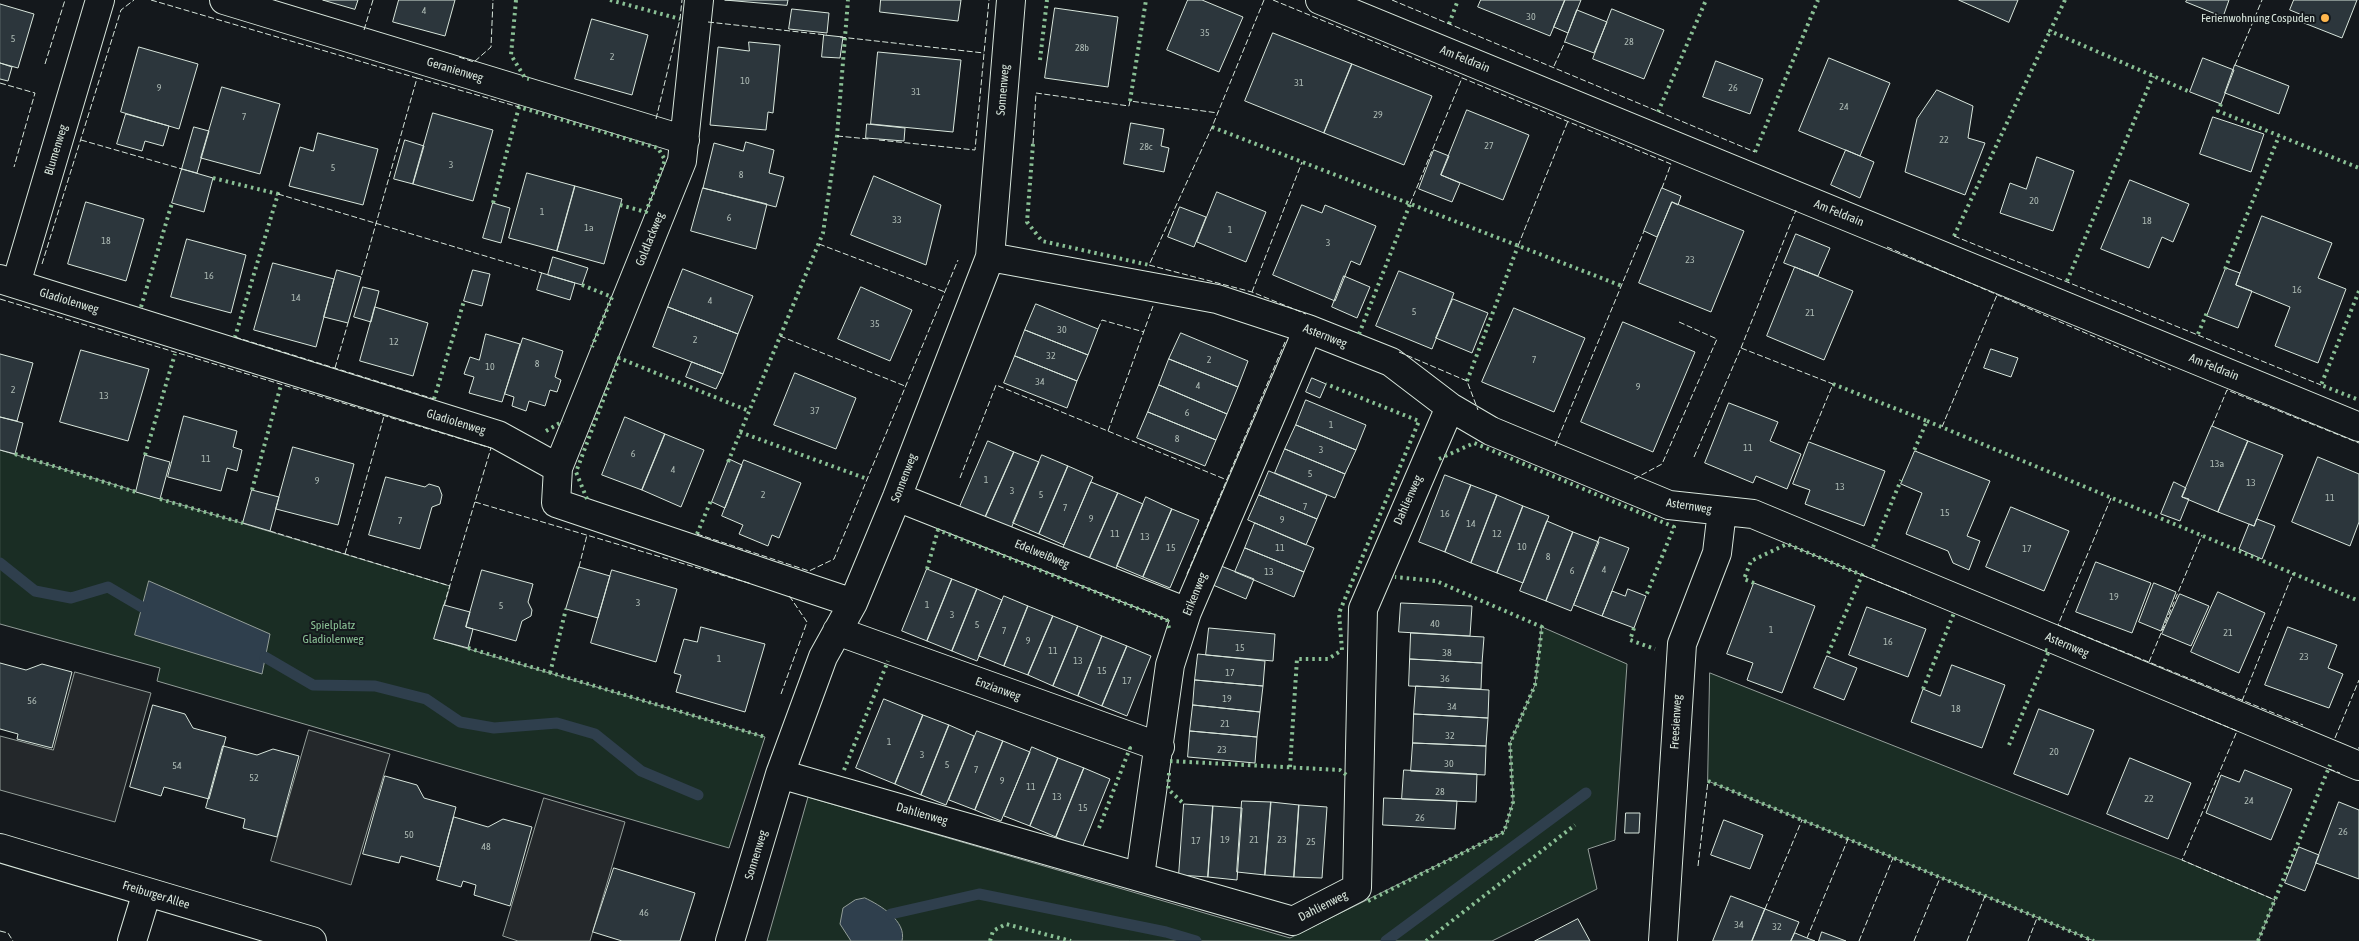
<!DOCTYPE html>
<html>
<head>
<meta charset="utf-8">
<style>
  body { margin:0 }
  canvas { display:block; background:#14181c }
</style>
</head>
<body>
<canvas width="2359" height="941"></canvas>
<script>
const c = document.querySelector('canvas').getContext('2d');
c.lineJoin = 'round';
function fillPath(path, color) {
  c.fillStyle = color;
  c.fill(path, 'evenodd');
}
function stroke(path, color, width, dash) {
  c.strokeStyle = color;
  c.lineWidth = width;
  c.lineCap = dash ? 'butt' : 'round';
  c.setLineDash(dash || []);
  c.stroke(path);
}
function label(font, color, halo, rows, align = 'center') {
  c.font = font + ' "Asap Condensed",sans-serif';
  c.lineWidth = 4;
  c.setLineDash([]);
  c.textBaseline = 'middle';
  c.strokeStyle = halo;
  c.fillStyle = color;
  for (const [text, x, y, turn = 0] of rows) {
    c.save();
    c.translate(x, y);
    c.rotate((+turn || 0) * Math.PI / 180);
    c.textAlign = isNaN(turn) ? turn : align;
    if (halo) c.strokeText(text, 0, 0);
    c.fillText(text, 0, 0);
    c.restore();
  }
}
const green = new Path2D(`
  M0,450L450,586L435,639L765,737L729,848L157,681L160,668L0,624Z
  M1542,627L1627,664L1615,840L1588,849L1597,889L1492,941H767L808,797L1290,938L1504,832L1513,802L1510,743L1535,685Z
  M1710,673L2182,860L2275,900L2258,941H2094L1708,781Z`);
fillPath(green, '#1a2d24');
stroke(green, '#939e99', 1);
const parking = new Path2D(`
  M75,672L151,693L115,822L0,790V736L53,750Z
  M309,730L390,754L351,885L271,861Z
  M544,798L625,822L590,941H518L503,936Z`);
fillPath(parking, '#24282b');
stroke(parking, '#939e99', 1);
const water = new Path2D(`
  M149,581L270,634L262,674L135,635Z
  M865,898C880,905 907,921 902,941H851L840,924L843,908L855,900Z`);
fillPath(water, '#2f3f4d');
stroke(water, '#939e99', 1);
stroke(new Path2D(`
  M0,563L35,591L71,598L108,587L142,607
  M265,657L313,685L375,686L426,699L460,722L494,728L557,723L595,734L641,771L698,795
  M891,914L979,894L1166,932L1196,941
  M1386,941L1586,793`), '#2f3f4d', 11);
const building = new Path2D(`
  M323,0H358L355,9Z
  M399,0H455L445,36L393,22Z
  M725,0H788L787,5Z
  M881,0H961L958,21L880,12Z
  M1188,0H1202L1243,17L1219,72L1167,50Z
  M1481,0H1565L1550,36L1478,7Z
  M1565,0H1581L1568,33L1554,27Z
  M1959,0H2018L2009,22Z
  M2187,0H2229L2223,17L2186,2Z
  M2294,0H2357L2342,38L2299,21L2302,15L2290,10Z
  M0,4L34,14L18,68L0,63Z
  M1055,8L1118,17L1108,87L1045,78Z
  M792,9L829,13L827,33L789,29Z
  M1612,9L1664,30L1644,79L1593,59Z
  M1577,10L1607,22L1594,53L1565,42Z
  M592,19L648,35L632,95L575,79Z
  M1273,33L1352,64L1324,133L1245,101Z
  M824,35L843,37L840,58L822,57Z
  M749,42L780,45L773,113L768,112L766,130L710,125L718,47L749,51Z
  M139,47L198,64L179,129L121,112Z
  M878,52L961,60L953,132L871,124Z
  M1829,58L1890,83L1860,156L1799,131Z
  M2203,58L2234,70L2221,104L2190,92Z
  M1716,61L1763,79L1750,114L1703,97Z
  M0,63L12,67L8,81L0,79Z
  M1352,64L1432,96L1404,165L1324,133Z
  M2235,65L2289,86L2279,114L2225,93Z
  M222,87L280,104L260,174L201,158Z
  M1937,90L1973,106L1968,138L1985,143L1965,195L1905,172L1917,119Z
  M1467,110L1529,135L1503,200L1441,175Z
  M433,113L493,130L473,201L413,184Z
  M126,114L169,126L163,146L145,141L142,151L117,144Z
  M2213,117L2264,134L2251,172L2200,154Z
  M1131,123L1164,129L1161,146L1169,148L1164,172L1124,164Z
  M867,124L905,128L904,141L866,138Z
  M194,127L209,131L197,173L182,169Z
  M318,133L378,149L363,205L289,186L300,147L313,151Z
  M405,140L424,146L413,184L394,179Z
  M746,142L774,150L769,173L784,177L776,207L703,188L714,143L743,151Z
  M1434,150L1449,156L1441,175L1460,183L1452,202L1419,189Z
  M1846,150L1874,162L1860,198L1831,185Z
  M2037,157L2074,171L2053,231L2000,213L2010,183L2026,189Z
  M182,169L213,178L204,212L172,203Z
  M527,173L575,186L557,251L509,238Z
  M874,176L941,205L926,265L851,235Z
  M2130,180L2189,204L2173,242L2162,237L2149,268L2101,249Z
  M575,186L622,199L604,264L557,251Z
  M703,188L767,204L756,249L691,231Z
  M1662,188L1681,196L1678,205L1672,202L1657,237L1644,231Z
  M1217,192L1266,212L1246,262L1197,242Z
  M86,202L144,219L126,281L68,264Z
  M1672,202L1744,231L1711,312L1639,283Z
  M493,203L510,208L501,243L483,238Z
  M1302,205L1322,213L1325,205L1376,226L1360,265L1351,261L1335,301L1273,275Z
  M1180,207L1206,217L1194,247L1168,237Z
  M2262,216L2332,243L2318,278L2346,289L2318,363L2275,346L2290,307L2236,285Z
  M1796,234L1830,248L1818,276L1784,263Z
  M187,239L246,255L231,313L171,297Z
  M553,257L588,268L582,285L548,275Z
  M273,263L334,279L316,347L254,330Z
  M1795,267L1853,291L1824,360L1767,336Z
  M2226,268L2240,273L2236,285L2252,291L2238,328L2207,316Z
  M683,269L753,296L738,334L668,307Z
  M337,270L361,277L348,323L324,317Z
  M473,270L490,274L482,306L464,301Z
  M1399,271L1454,293L1432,349L1376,326Z
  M542,273L575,283L570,300L537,290Z
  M1344,276L1370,287L1357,318L1332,307Z
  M363,287L379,291L371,322L354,317Z
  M861,287L912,310L890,361L838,339Z
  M1453,299L1488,313L1472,353L1436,338Z
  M1036,304L1098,329L1088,355L1025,330Z
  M375,307L428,323L413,376L360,361Z
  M668,307L738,334L723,374L653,347Z
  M1514,308L1585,338L1554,412L1482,382Z
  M1623,322L1695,352L1653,452L1581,422Z
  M1025,330L1088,355L1077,381L1015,356Z
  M1181,333L1248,361L1238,387L1169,359Z
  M486,334L520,344L502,402L469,393L474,377L464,374L470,357L479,360Z
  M523,338L563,351L555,377L561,380L557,392L550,390L545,406L529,401L526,411L512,406L514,397L505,394Z
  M1991,349L2018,358L2011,377L1984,368Z
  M81,350L149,369L128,441L60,422Z
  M0,354L33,363L17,421L0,417Z
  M1015,356L1077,381L1067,408L1004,383Z
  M1169,359L1238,387L1227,414L1159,385Z
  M692,362L723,374L716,389L686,377Z
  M795,373L856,398L836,449L774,425Z
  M1312,378L1326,384L1320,398L1306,392Z
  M1159,385L1227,414L1216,440L1148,412Z
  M1306,400L1366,425L1356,450L1296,425Z
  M1729,403L1778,422L1770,441L1801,454L1787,489L1756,476L1753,483L1705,463Z
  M1148,412L1216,440L1205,466L1137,438Z
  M184,416L237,431L233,447L242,450L237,471L227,468L221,491L168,477Z
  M0,417L23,423L15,454L0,450Z
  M625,417L665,434L642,490L602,475Z
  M1296,425L1356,450L1345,474L1285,449Z
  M2212,426L2248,441L2218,512L2182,497Z
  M665,434L704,450L681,507L642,490Z
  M988,441L1014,452L984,520L959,509Z
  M2248,441L2283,455L2254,526L2218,512Z
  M1809,442L1885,471L1864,526L1805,504L1810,490L1793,484Z
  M293,447L354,464L338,525L276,509Z
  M1285,449L1345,474L1335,498L1275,473Z
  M1915,451L1990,481L1967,536L1980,541L1969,570L1953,563L1948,551L1906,534L1922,493L1901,484Z
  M1014,452L1039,462L1010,531L984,520Z
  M145,455L170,462L160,499L136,492Z
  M1042,455L1068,466L1039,534L1013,523Z
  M2318,457L2359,474V522L2350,546L2292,522Z
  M729,459L742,465L725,508L712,502Z
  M744,460L801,483L779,538L772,535L768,546L739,534L743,525L722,516Z
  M1068,466L1093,477L1064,545L1039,534Z
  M1269,471L1327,495L1317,519L1259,495Z
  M1445,475L1471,485L1445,552L1419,542Z
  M386,477L425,487L429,484L439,487L442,495L440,504L432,507L420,549L369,535Z
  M1091,482L1118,493L1087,564L1061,553Z
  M2174,482L2186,488L2182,497L2189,499L2180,521L2161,514Z
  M1471,485L1497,495L1471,563L1445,552Z
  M252,490L279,497L270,531L243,523Z
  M1118,493L1143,504L1113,576L1087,564Z
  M1259,495L1317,519L1306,545L1248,520Z
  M1497,495L1523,506L1497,573L1471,563Z
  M1146,497L1172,509L1143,577L1117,566Z
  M1523,506L1549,516L1523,583L1497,573Z
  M2011,507L2069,531L2044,591L1986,567Z
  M1172,509L1199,520L1170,588L1143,577Z
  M2257,519L2275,526L2262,559L2239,549L2249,524L2254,526Z
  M1547,521L1573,532L1546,601L1520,591Z
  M1255,523L1314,548L1304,572L1245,548Z
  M1573,532L1599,542L1571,611L1546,601Z
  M1600,537L1629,548L1602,616L1574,605Z
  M1245,548L1304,572L1294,597L1235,572Z
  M2096,562L2151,583L2132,633L2076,612Z
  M1221,566L1254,579L1246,599L1213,585Z
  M579,567L610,576L598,618L566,609Z
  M927,569L952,579L927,641L902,631Z
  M482,570L533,584L528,602L532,610L531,616L522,621L516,641L466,627Z
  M612,570L677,589L656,662L591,643Z
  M952,579L977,589L952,651L927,641Z
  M1754,583L1815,606L1782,693L1747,680L1753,663L1727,654Z
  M2154,583L2176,592L2161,631L2139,622Z
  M977,589L1002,600L977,661L952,651Z
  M1628,589L1646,596L1634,628L1602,616L1612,591L1625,596Z
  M2218,592L2265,613L2239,673L2191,652Z
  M2180,594L2209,606L2191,646L2162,634Z
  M1004,596L1028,606L1004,666L979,656Z
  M1401,603L1472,606L1470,636L1399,632Z
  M444,605L470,612L466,627L473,629L468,648L434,639Z
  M1028,606L1053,616L1028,675L1004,666Z
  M1867,607L1926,629L1908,677L1849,655Z
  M1053,616L1078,626L1053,686L1028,675Z
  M1078,626L1102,636L1078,696L1053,686Z
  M701,627L765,644L745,712L676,692L681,675L674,673L684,639L697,642Z
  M2288,627L2337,645L2328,668L2343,674L2329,708L2265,685Z
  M1209,628L1275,634L1273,661L1206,655Z
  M1411,633L1484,637L1482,663L1410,659Z
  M1102,636L1127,646L1102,706L1078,696Z
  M1127,646L1151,656L1127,716L1102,706Z
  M1198,654L1265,661L1263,686L1195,680Z
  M1827,656L1857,668L1844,700L1814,688Z
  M1410,659L1482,663L1481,689L1409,686Z
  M0,663L26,670L42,664L72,672L52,748L17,739L18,734L0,729Z
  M1952,665L2005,685L1982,748L1911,722L1923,689L1940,696Z
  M1195,680L1263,686L1260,712L1193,705Z
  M1416,686L1489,690L1488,718L1414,714Z
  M884,699L923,715L895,784L856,768Z
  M153,705L185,714L193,728L226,737L209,799L164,787L161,796L130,787Z
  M1193,705L1260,712L1257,737L1190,731Z
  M2039,709L2094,730L2068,795L2014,774Z
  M1414,714L1488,718L1486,746L1413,743Z
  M923,715L949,725L921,795L895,784Z
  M949,725L974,736L946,805L921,795Z
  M977,731L1003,741L975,810L949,800Z
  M1190,731L1257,737L1255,763L1188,757Z
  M1003,741L1030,752L1001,821L975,810Z
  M1413,743L1486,746L1485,775L1411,771Z
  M223,746L257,755L273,749L299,756L277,837L243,828L245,819L206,808Z
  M1032,747L1058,758L1030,826L1004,816Z
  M1058,758L1084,768L1056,837L1030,826Z
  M2130,758L2191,783L2168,839L2107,814Z
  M1084,768L1110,779L1082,848L1056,837Z
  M1404,770L1477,774L1476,802L1402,799Z
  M2245,770L2292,789L2271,840L2206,813L2221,775L2239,782Z
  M385,776L417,785L424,798L456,807L440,867L401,856L399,863L363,854Z
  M1384,798L1457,801L1455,829L1383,825Z
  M1242,801L1271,802L1265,875L1237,872Z
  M1271,802L1299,805L1294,877L1265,875Z
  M2339,802L2359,810V879L2316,863Z
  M1184,804L1213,806L1208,877L1179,875Z
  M1299,805L1327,807L1322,878L1294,877Z
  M1213,806L1242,808L1237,880L1208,877Z
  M1626,813H1640L1639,833H1625Z
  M454,817L488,827L503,819L532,827L510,906L474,895L476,885L463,881L461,887L437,880Z
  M1724,820L1763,835L1750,869L1711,855Z
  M2299,847L2319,855L2305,891L2285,883Z
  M614,868L695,893L680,941H622L593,932Z
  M1731,896L1765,909L1752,941H1713Z
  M1765,909L1799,922L1791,941H1752Z
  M1578,919L1590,941H1535Z
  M1822,932L1846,941H1819Z
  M1795,933L1807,938L1815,941H1791Z`);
fillPath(building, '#2c363c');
stroke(building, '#d8e6dc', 1);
const minor = new Path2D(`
  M224,0L685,140
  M1320,0L2359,427
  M990,257L1217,299L1308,329L1391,362L1450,407L1491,431L1669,505L1753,514L2359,766
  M0,279L498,435L558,468L556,503L853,603
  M16,284L100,0
  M558,468L682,161L699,0
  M897,497L1187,612
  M837,631L1160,747
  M780,774L1293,921L1357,888L1363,609L1450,407
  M0,848L312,941
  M1140,876L1170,665L1187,612L1308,329
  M132,941L147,892
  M730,941L780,774L823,657L853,603L897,497L990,257L1011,0
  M1663,941L1682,644L1717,553L1722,511`);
stroke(minor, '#d8e6dc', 30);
stroke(minor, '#14181c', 28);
stroke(new Path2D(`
  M516,0L511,55L525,78L529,79
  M610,0L680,19
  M2065,0L2050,31L2190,92
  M1449,24L1458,0
  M1040,60L1047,0
  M1130,101L1146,0
  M2221,104L2218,111L2359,168
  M1658,112L1706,0
  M1212,127L1622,286
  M1033,144L1027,222L1042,241L1149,265
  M1755,152L1818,0
  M213,178L278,194L235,337
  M493,203L519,107L658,148L665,160L646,212L620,205
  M1954,236L2050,31
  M2225,269L2279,136
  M2067,281L2153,76
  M582,285L612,297L592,347
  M2359,291L2321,385L2359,400
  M141,307L172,203
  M1359,334L1410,204
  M2198,334L2208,310
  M1467,381L1518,246
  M1833,384L1927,421L1913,453
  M434,399L464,301
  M1927,421L2359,601
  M546,431L563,421
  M740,432L867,479
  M15,454L136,492
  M145,455L175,354
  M1439,459L1474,443L1674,527L1646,596
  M728,462L823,233L837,136L848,0
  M252,490L281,385
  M160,499L243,523
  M587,499L576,472L619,358L749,411
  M697,534L712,498
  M1873,547L1901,480
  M927,569L938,530L1167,620L1169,628
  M1754,583L1744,579L1751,561L1787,544L1862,575L1827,656
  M1634,628L1630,640L1655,649
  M468,648L765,737
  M550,673L566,609
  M1923,689L1954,613
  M2009,745L2049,651L2045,650
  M1170,761L1340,770L1349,777
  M1290,767L1297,659H1328L1342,650L1339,613L1419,421L1326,384
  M844,770L888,661
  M1169,773L1168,789L1184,804
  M1708,781L2094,941
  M1099,828L1130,748L1128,747
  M1368,901L1504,832L1513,802L1510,743L1535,685L1542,627L1436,581L1395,577
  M990,941L993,931L1006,924L1071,941
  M1426,941L1575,825
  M2258,941L2330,765`), '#8ac095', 4, [2.5, 4]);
stroke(new Path2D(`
  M151,0L417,78L361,277
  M1264,0L1212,127L1149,265L1252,292L1306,314
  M1273,0L1671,164L1662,188
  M1392,0L1755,152
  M708,22L827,35
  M364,30L373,0
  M840,37L984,53
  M459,57L474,62L491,47L493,0
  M45,64L65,0
  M2235,65L2262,0
  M1554,66L1565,42
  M417,78L519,107
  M0,83L35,93L14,167
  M656,119L680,19L682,0
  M837,136L869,139
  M81,140L182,169
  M879,140L975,150L989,0
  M1033,144L1036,93L1129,106L1130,101L1218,113
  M278,194L542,273
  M1410,204L1462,78
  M1954,236L2321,385
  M819,244L945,292
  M1518,246L1568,121
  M1887,247L2171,370
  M42,264L121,10L134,0
  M1252,292L1302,162
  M0,299L491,448L444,605
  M1098,329L1102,320L1144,332
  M780,336L905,386
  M235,337L434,399
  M1741,348L1796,210
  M1399,352L1467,381L1478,410
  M335,368L348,323
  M2212,426L2227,390L2359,443
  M1942,427L1997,295
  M1108,431L1153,306
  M1555,446L1644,231
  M1694,457L1741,348L1833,384L1809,442
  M960,478L996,385L1227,480
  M1634,479L1662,464L1717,339L1679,322
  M2111,498L2058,625L2303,725
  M475,502L752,584
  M270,531L450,586
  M697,534L809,571L834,559L958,260
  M345,554L384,416
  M579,567L587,535
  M1187,574L1285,342
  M1862,575L1911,595
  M2149,662L2202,535
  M781,694L807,622L788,594
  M2242,701L2293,573
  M2192,712L2237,731L2182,860L2275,900
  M2335,738L2359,680
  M2359,747V749
  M2329,769L2340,773
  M1698,866L1708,781
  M1765,909L1802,820
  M0,931L8,933L13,941
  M1807,938L1848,839
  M1859,941L1893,858
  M1914,941L1940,878
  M1967,941L1985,896
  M2028,941L2037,918
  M2088,941L2089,939`), '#d8e6dc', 1, [6, 2.5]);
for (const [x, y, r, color] of [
  [2325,18,5,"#ffb74d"]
]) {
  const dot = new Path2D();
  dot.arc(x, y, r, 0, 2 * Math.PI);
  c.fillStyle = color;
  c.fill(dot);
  stroke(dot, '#14181c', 2);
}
label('10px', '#adbab4', null, [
  ["4",424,11],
  ["30",1531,17],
  ["35",1205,33],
  ["5",13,39],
  ["28",1629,42],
  ["28b",1082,48],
  ["2",612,57],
  ["10",745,81],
  ["31",1299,83],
  ["9",159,88],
  ["26",1733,88],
  ["31",916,92],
  ["24",1844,107],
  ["29",1378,115],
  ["7",244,117],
  ["22",1944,140],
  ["27",1489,146],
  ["28c",1146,147],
  ["3",451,165],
  ["5",333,168],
  ["8",741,175],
  ["20",2034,201],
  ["1",542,212],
  ["6",729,218],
  ["33",897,220],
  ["18",2147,221],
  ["1a",589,228],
  ["1",1230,230],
  ["18",106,241],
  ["3",1328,243],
  ["23",1690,260],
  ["16",209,276],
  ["16",2297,290],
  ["14",296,298],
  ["4",710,301],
  ["5",1414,312],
  ["21",1810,313],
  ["35",875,324],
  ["30",1062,330],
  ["2",695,340],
  ["12",394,342],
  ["32",1051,356],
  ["2",1209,360],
  ["7",1534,360],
  ["8",537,364],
  ["10",490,367],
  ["34",1040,382],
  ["4",1198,386],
  ["9",1638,387],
  ["2",13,390],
  ["13",104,396],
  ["37",815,411],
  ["6",1187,413],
  ["1",1331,425],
  ["8",1177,439],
  ["11",1748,448],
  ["3",1321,450],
  ["6",633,454],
  ["11",206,459],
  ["13a",2217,464],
  ["4",673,470],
  ["5",1310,474],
  ["1",986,480],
  ["9",317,481],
  ["13",2251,483],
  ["13",1840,487],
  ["3",1012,491],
  ["2",763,495],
  ["5",1041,495],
  ["11",2330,498],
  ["7",1305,507],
  ["7",1065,508],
  ["15",1945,513],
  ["16",1445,514],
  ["9",1091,519],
  ["9",1282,520],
  ["7",400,521],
  ["14",1471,524],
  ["11",1115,534],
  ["12",1497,534],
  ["13",1145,537],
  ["10",1522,547],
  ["15",1171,548],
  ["11",1280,548],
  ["17",2027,549],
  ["8",1548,557],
  ["4",1604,570],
  ["6",1572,571],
  ["13",1269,572],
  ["19",2114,597],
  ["3",638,603],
  ["1",927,605],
  ["5",501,606],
  ["3",952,615],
  ["40",1435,624],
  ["5",977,625],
  ["1",1771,630],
  ["7",1004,631],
  ["21",2228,633],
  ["9",1028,641],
  ["16",1888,642],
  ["15",1240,648],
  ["11",1053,651],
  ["38",1447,653],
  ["23",2304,657],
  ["1",719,659],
  ["13",1078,661],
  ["15",1102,671],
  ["17",1230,673],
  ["36",1445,679],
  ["17",1127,681],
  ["19",1227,699],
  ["56",32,701],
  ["34",1452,707],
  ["18",1956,709],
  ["21",1225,724],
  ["32",1450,736],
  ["1",889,742],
  ["23",1222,750],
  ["20",2054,752],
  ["3",922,755],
  ["30",1449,764],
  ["5",947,765],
  ["54",177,766],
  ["7",976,770],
  ["52",254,778],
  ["9",1002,781],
  ["11",1031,787],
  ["28",1440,792],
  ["13",1057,797],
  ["22",2149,799],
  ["24",2249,801],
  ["15",1083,808],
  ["26",1420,818],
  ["26",2343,832],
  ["50",409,835],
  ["19",1225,840],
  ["21",1254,840],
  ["23",1282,840],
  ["17",1196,841],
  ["25",1311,842],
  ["48",486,847],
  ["46",644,913],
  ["34",1739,925],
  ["32",1777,927]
]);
label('12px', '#d8e6dc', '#14181c', [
  ["Ferienwohnung Cospuden",2315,18]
], 'right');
label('12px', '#d8e6dc', '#14181c', [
  ["Am Feldrain",1465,59,22],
  ["Geranienweg",455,70,17],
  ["Sonnenweg",1003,90,-85],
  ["Blumenweg",56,150,-73],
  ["Am Feldrain",1839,213,22],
  ["Goldlackweg",650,239,-68],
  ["Gladiolenweg",69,301,17],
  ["Asternweg",1325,336,21],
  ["Am Feldrain",2214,367,22],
  ["Gladiolenweg",456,422,17],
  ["Sonnenweg",904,478,-69],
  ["Dahlienweg",1408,500,-66],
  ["Asternweg",1689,506,9],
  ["Edelweißweg",1042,554,22],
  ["Erikenweg",1195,594,-68],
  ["Asternweg",2067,645,23],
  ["Enzianweg",998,689,20],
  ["Freesienweg",1676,722,-87],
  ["Dahlienweg",922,814,16],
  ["Sonnenweg",756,855,-73],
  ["Freiburger Allee",156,895,17],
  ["Dahlienweg",1323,906,-27]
]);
label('12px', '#8ac095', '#14181c', [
  ["Spielplatz",333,625],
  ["Gladiolenweg",333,639]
]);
</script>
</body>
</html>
